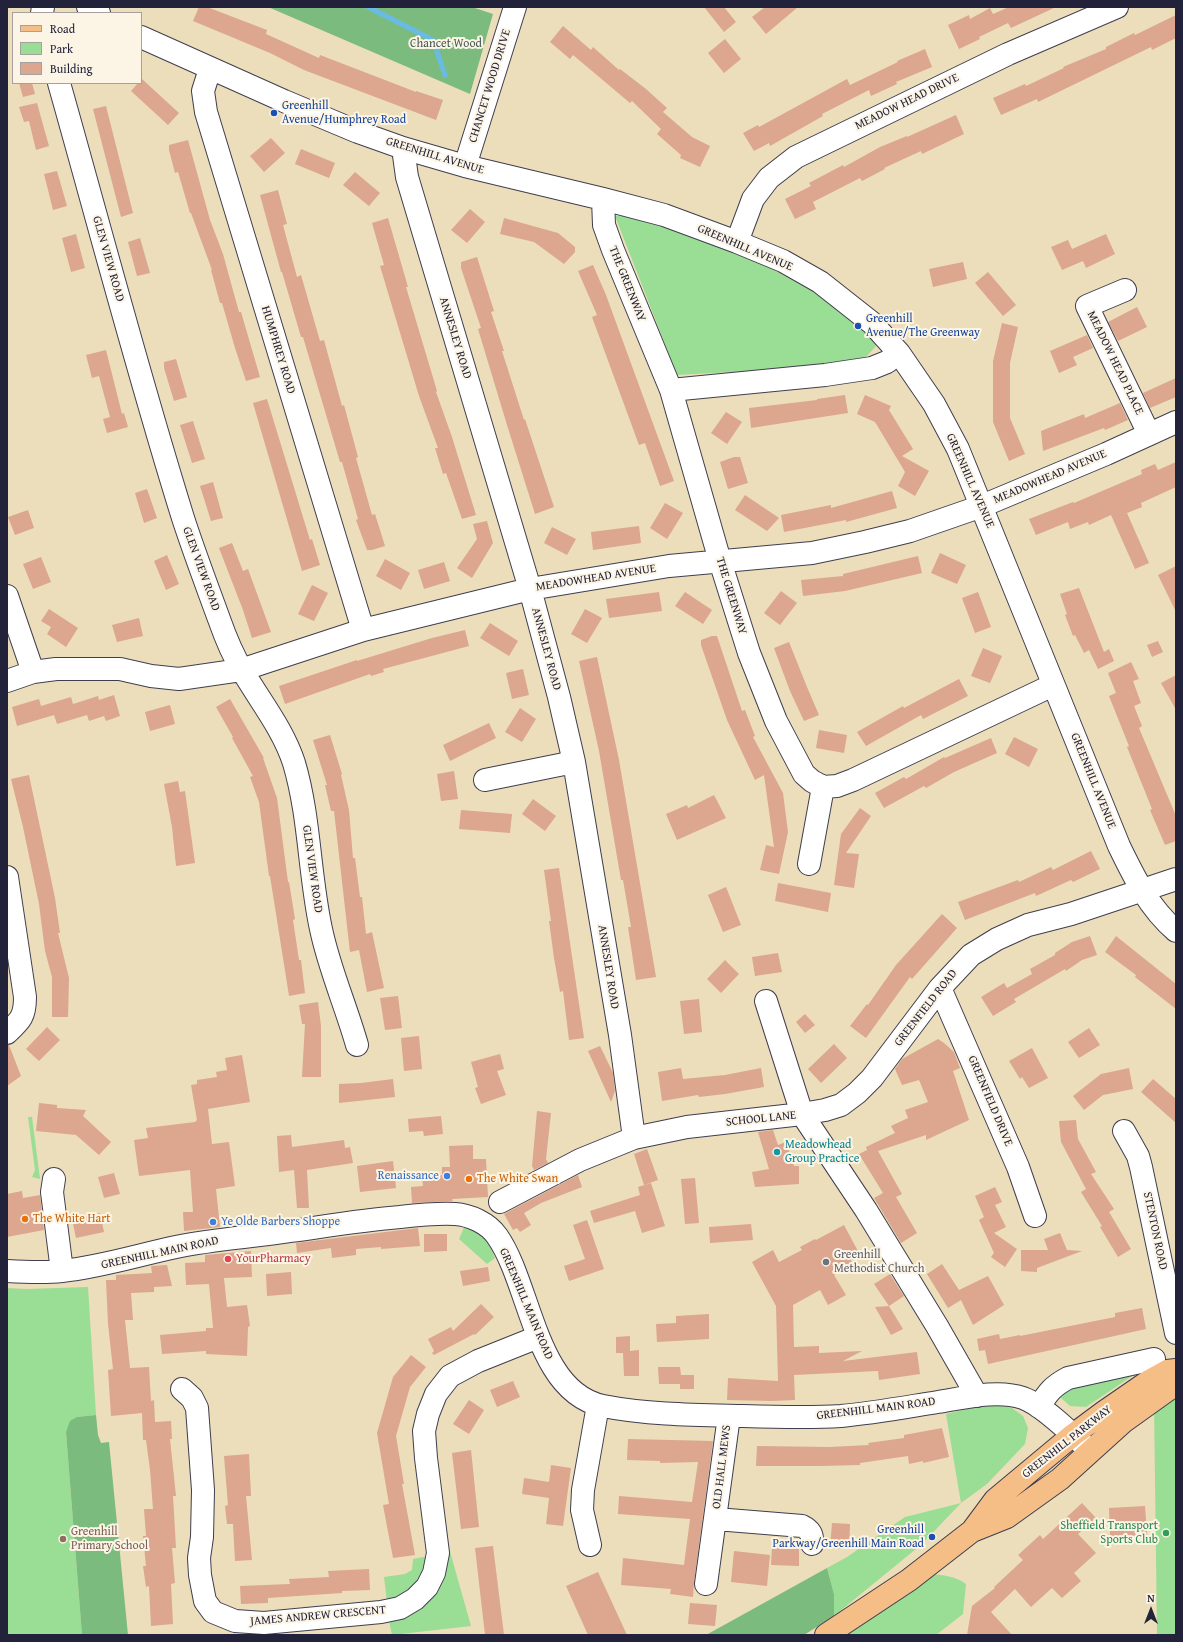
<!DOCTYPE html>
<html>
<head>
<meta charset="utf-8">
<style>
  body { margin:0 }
  #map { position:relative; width:1183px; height:1642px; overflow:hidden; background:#ecdeba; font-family:"Gentium Book Plus",serif }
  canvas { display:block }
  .frame { position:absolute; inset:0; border:8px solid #22223b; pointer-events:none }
  .legend { position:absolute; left:12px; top:12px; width:130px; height:72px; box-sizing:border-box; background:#fcf5e5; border:1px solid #a5a1a1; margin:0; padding:5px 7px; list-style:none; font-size:12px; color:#22223b }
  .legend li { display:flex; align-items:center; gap:8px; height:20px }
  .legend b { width:20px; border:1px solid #a5a1a1 }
  .north { position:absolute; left:1131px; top:1590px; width:40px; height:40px; -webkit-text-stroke:3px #fcf5e5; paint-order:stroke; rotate:0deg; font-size:11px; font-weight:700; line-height:16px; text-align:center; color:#22223b }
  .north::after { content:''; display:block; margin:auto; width:14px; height:18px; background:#22223b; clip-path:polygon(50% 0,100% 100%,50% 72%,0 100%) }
</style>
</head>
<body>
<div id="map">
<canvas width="1183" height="1642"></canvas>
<div class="frame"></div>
<ul class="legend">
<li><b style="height:5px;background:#f6be87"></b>Road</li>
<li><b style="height:11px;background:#9add95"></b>Park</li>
<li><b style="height:11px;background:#dca68f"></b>Building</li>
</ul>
<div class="north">N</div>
</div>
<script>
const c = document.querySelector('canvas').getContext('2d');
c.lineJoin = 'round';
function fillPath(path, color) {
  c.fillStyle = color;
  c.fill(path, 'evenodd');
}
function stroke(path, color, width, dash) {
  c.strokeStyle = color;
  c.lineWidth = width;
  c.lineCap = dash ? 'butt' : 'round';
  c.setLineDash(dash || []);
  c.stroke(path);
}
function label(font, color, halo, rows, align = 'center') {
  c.font = font + ' "Gentium Book Plus",serif';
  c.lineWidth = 4;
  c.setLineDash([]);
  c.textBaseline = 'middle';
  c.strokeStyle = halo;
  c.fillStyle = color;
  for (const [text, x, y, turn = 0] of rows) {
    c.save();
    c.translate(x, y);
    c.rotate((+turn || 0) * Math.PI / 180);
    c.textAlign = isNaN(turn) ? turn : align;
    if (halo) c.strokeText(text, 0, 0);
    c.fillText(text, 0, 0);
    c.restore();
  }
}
fillPath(new Path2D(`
  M615,216H629L685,231L752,258L823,297L872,334L876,346L866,357L824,367L677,375Z
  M28,1117H32L40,1179L32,1177L35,1170Z
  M466,1223L487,1238L495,1258L487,1264L459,1239Z
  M88,1287L96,1415L77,1417L66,1432L82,1635H7V1288L27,1289Z
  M1144,1368L1086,1407L1070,1406L1061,1398V1392L1064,1384Z
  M1176,1391V1635H1157L1154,1404Z
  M992,1403L1012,1408L1023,1416L1028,1428L1025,1444L987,1484L961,1503L922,1544L834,1616V1594L827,1568L847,1557L905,1517L961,1503L946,1414Z
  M449,1548L471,1626L392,1635L389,1621L402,1619L420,1610L439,1585Z
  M429,1556V1569L408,1593L387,1602L384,1577L405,1574L412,1570L413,1559Z
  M930,1574C943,1575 955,1576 966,1584L963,1614L936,1635H842Z`), '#9add95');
fillPath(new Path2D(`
  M268,7H472L493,14L470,94Z
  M96,1415L98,1435L101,1443L109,1442L128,1635H82L66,1432L70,1421L77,1417Z
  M827,1568L834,1594V1616L804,1635H706Z`), '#7bbc7e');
stroke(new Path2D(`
  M368,7L433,40L445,75`), '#69bbe5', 5);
fillPath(new Path2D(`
  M199,7H207L267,30L266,34L319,58L320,55L416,92V91L443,100L436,120L304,70L270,53L193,21Z
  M704,7H724L736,22L724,32Z
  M765,7H798L766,34L752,17Z
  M1009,7H1056L1011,28L1008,23L979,37L980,39L959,49L948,25L969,15L970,19L990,8L993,14Z
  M1176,15V38L1152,50L1151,47L1038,102L1037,99L1001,115L993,98L1025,84L1026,86L1064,68L1063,67L1106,49V47L1134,33L1135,35Z
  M563,26L591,50L593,47L619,70L620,69L646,89L667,108L663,112L692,137L710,146L700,167L680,158L681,155L657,134L661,129L632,101L630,103L573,55L570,59L550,42Z
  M725,39L741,59L724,73L708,53Z
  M925,49L932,67L896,82L897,84L871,96L869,90L822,114L823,116L770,146L769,143L754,151L743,133L758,125L759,127L847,79L850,85L898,62L897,61Z
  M142,79L179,113L168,125L131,91L138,83H141Z
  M19,83H32L35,94L23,97Z
  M37,103L49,146L36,150L29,121L24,122L19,107Z
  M106,106L133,213L121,217L93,109Z
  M956,115L964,134L922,154L921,151L884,168L885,169L862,181L860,178L813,202L816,209L795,219L785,199L811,186L809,183L843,165L844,167L880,147L907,136V137Z
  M271,138L285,153L264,172L250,156Z
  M188,140L210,220L223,254L239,312H241L260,377L246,381L235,348L222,303H220L211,270H212L191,213H190L178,172L175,173L169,150V145Z
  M301,149L335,163L329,178L295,164Z
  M57,171L67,206L53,210L44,174Z
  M355,172L380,193L369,206L343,185Z
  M278,190L287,224L283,225L297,277L301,275L320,341L324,340L342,406L344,405L358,457L356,458L372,515L375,514L385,546L372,550H367L356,520L358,519L342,462H340L303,337H301L282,272H281L260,195Z
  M470,209L485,222L467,243L451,230Z
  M388,218L408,287H406L437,391L436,392L452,437L476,515L462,519L446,473L443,474L435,448H438L419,396L380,266L384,265L372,223Z
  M504,218L558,233L575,247V252L564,264L534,242L500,234Z
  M76,234L85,268L71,272L62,238Z
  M1106,234L1115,254L1086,268L1083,261L1062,270L1051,247L1068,240L1072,249Z
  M140,238L150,273L137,276L128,242Z
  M477,257L494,311L491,312L504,351H502L524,420L525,419L554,507L535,514L507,425L478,329L481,328L461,268V262Z
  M963,262L967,279L933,287L929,269Z
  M593,265L606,295L674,481L660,486L645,443L639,445L592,317L597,315L578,271Z
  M988,272L1016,305L1003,316L975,283Z
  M1137,307L1147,327L1118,341L1108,322Z
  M1002,323L1018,327L1010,363V418L1025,454L1009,461L993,422V361Z
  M1087,335L1093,348L1073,357L1077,365L1059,373L1050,351Z
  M106,350L122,414L124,413L128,427L107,433L103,419L110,417L99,376L92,378L86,355Z
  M176,359L187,397L174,401L164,368V362Z
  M1176,378V397L1150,408L1143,393Z
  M845,395L848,413L751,428L749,408L817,400V399Z
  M865,395L891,406L889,410L913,449L902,456L929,471L915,496L898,486L905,472L875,422L857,414Z
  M267,399L310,540L312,539L320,565L302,571L253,403Z
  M1120,403L1128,420L1105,430L1104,428L1043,451L1041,431L1084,414L1085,418Z
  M726,412L742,422L727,444L711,433Z
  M193,421L205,459L192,463L180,425Z
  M734,457H740L748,483L728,489L720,462Z
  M1176,462V487L1141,503L1142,507L1127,513L1149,563L1135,569L1111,515L1089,525L1088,522L1070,529L1068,522L1036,535L1029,519L1073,502L1074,503L1142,474L1141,470L1155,464L1158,470Z
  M213,482L223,518L211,521L200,486Z
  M147,489L157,518L144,523L135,493Z
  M892,491L897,508L846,522V520L784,532L781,515L831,505V508Z
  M745,495L779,518L767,531L735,510Z
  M665,503L683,513L667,539L650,528Z
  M28,510L34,528L15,535L8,517Z
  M487,521L493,543L472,578L457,568L477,539L473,524Z
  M639,526L641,543L593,550L591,532Z
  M552,527L576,539L567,555L544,543Z
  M232,543L243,571L248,569L271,632L252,638L243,610L219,548Z
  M940,553L966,565L957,584L931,573Z
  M167,555L179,584L166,590L154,561Z
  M918,556L922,573L845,591L803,596L801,580L843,576V574Z
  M41,557L51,582L33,589L23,564Z
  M385,559L410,573L401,590L376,576Z
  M444,562L450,581L424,589L418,570Z
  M1176,566V612L1158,575Z
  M312,585L328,593L314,621L298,614Z
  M1079,588L1104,652L1109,649L1114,661L1098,669L1089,650L1084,653L1075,635L1073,636L1065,615L1067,614L1060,594Z
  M781,591L797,603L780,625L764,613Z
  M659,592L662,611L609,618L606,599Z
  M685,592L712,610L703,624L675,606Z
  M978,592L991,627L975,633L962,598Z
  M49,609L78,628L66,647L47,634L51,627L41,621Z
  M585,609L602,618L587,643L571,634Z
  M139,618L143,636L117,642L112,625Z
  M490,623L518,641L509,656L480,638Z
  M465,630L469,646L383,669L384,672L371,676L370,674L285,704L279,686L357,660V661L432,638Z
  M712,636H717L742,711L745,710L755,736L753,737L783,793L788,832L779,874L760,870L766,845L774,847L764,775L755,780L727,720L701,645V640Z
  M1158,641L1163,652L1152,657L1147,645Z
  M789,642L807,687L819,715L804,721L790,691L774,648Z
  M983,648L1002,656L990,683L971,676Z
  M597,657L619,760L656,977L636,980L628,927H631L623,880H621L599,751L579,661Z
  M1131,662L1139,679L1133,681L1141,703L1134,706L1142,726L1139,728L1176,816V841L1165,845L1150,810L1152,809L1127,747L1129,746L1109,696L1116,693L1108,673Z
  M523,669L529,695L512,699L506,673Z
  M1176,675V710L1161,683Z
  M959,679L968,696L923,719L921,715L866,746L857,732L903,706L904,708Z
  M114,695L120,716L106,721L104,716L89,721L87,715L57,724L54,715L17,726L12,707L39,699L41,706L71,697L73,704L98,696L99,700Z
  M230,699L264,758H263L277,798L288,882H289L295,919L293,920L299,960H301L305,993L289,996L270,876H269L259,802L250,777L253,776L232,738L233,737L216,707Z
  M170,705L175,724L150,731L145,712Z
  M520,708L536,719L522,742L505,732Z
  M489,723L496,738L450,761L443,745Z
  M819,730L847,735L844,753L816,748Z
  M330,735L342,774L341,775L349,810L353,858H355L360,897H362L366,934L372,932L384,988L367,992L359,950L350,952L334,811H331L325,785H327L313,740Z
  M1014,737L1038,749L1029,767L1005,754Z
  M991,738L997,753L954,772L926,788L924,786L884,808L875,793L904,777L906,779L944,757L945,758Z
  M454,771L458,799L441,801L437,774Z
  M29,775L55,898L60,933H58L69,978L68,1017H52V977L45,951L39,904L23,827L11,779Z
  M178,781L180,792L185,791L195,863L176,866L172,827L164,784Z
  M714,795L726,818L677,840L666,814L687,805L688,808Z
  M533,799L556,816L545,831L522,814Z
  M860,808L871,816L846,853L859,854L854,888L834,885L841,834Z
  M461,810L512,814L510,833L459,829Z
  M1091,851L1100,869L1073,882L1071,880L1036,896L1035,893L965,920L958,902L1018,880L1019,882L1051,867L1053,870Z
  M559,868L584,1038L569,1040L563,991L560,992L554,958L549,921H551L544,870Z
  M778,883L831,893L828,912L775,901Z
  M726,887L741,925L723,932L708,895Z
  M942,914L957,928L912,979L910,977L866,1038L850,1026L867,1004L868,1005L896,965Z
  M1090,936L1097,955L1082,960L1066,971L1065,969L1014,999L1016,1002L993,1016L981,997L1004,983L1007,988L1032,974L1030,969L1055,955V953L1072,942Z
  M1116,936L1176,984V1009L1135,977L1136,975L1105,952Z
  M778,953L782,972L755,976L752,957Z
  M725,960L739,974L721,993L707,979Z
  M398,996L402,1028L385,1030L380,998Z
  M699,999L702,1032L684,1034L680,1001Z
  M318,1002L321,1026V1077H302L305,1024H302L299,1005Z
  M805,1014L815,1025L805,1033L796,1022Z
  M47,1027L60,1040L39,1061L26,1049Z
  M1089,1028L1100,1045L1079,1058L1068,1042Z
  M419,1036L422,1069L404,1071L401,1038Z
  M938,1039L944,1043L954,1052L960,1068L953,1071L969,1120L926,1140V1135L878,1151L902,1194L896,1197L917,1233L901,1243L874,1198L883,1193L859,1154L867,1150L866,1147L895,1133L891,1126L908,1118L905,1110L928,1102L919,1080L902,1085L895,1069L902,1059Z
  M834,1044L847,1058L821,1083L808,1069Z
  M7,1045H9L21,1076L7,1086Z
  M600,1046L613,1073L615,1091L611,1102L588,1051Z
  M1032,1048L1048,1078L1029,1088L1022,1077L1020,1079L1009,1061Z
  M500,1054L504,1069L497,1071L506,1095L481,1104L475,1088L478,1087L471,1062Z
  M242,1055L250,1102L208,1109L212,1144L229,1142L235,1186L216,1189L220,1227L184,1231L183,1212H193L190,1170L139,1176L134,1140L148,1138L146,1128L195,1122L197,1120L191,1085L197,1084V1080L217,1077L216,1072L227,1070L225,1058Z
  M681,1068L683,1079L725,1075L761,1068L764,1087L725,1094L699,1097L698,1095L662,1101L658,1072Z
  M1129,1068L1133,1089L1103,1095L1084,1110L1073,1096L1101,1074Z
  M393,1079L395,1097L339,1103V1084L361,1083Z
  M1153,1079L1176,1099V1123L1141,1092Z
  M39,1103L57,1105V1108L86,1110L83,1116L111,1142L99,1155L76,1135L36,1131Z
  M537,1111L551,1113L546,1159L548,1163L534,1170L532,1166Z
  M441,1116L443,1134L424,1136L423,1131L409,1132L408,1119Z
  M1076,1120L1078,1139L1096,1172L1091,1174L1114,1209L1109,1212L1131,1249L1118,1257L1100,1227L1102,1226L1081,1192L1086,1189L1061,1142L1059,1121Z
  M773,1130L778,1145L786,1142L794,1166H799V1184L755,1187L752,1172L769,1169L758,1132Z
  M291,1135L292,1147L344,1140L345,1148L350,1147L353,1163L307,1170L309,1208H297L294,1170L279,1172L277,1136Z
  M473,1145V1159H486L488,1197L452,1199L453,1201L412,1203L411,1187L423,1186L422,1176L442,1175V1167H450L449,1146Z
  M647,1149L658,1180L644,1185L634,1154Z
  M393,1161L396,1188L360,1192L357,1166Z
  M114,1173L120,1194L104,1198L98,1177Z
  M578,1175L582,1187L541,1203L524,1213L531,1225L520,1232L517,1228L513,1230L504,1214Z
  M695,1178L699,1223L685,1224L681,1179Z
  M651,1183L665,1226L642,1233L635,1211L594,1223L590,1211L640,1195L638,1187Z
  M995,1187L1002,1202L995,1205L1006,1227L994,1233L1017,1249L1005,1267L991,1257L994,1253L979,1220L984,1217L975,1196Z
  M22,1191L23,1198L40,1195L44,1230L7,1237V1194Z
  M100,1213L104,1232L76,1238L72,1219Z
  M587,1220L604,1269L569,1281L564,1266L585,1259L573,1225Z
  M751,1224L753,1240L710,1243L709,1227Z
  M844,1225L859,1253L850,1258L853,1264L834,1275L846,1295L828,1305L820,1290L793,1305L794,1347L819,1346V1353L862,1351L843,1361L917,1352L920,1374L879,1380L878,1371L794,1375L795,1400L772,1401L727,1400L728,1378L778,1381L776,1306L752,1262L773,1250L779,1262L802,1250L800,1247L815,1239L816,1240Z
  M418,1228L420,1246L381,1249V1247L356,1249V1255L332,1258L331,1248L297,1253L296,1243Z
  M1060,1233L1067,1250L1082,1251L1037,1268V1272L1021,1271V1250H1048L1044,1239Z
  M424,1234H447V1251L424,1252Z
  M251,1251L252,1277L224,1278L227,1307L247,1305L250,1326L248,1327L247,1356L206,1354V1351L162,1354L160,1335L206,1331V1328H213L209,1284L186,1285L185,1263L205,1262V1255Z
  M942,1264L959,1290L988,1276L1004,1305L973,1325L961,1300L948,1308L927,1274Z
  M167,1265L172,1286L154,1287V1292L131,1293L133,1320H125L130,1368L149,1367L151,1401L154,1400L155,1422L171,1421L172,1439H170L176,1496H173L176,1548H172L175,1583L171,1584L173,1624L151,1626L149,1586L146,1587L143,1566H146L143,1536H146L144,1509H153L150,1470L146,1440H143L142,1413L111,1416L108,1370L113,1369L108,1324L106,1280H116V1275L152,1273L151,1266Z
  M488,1267L490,1281L463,1286L460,1271Z
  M291,1272L292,1294L267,1296L266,1274Z
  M890,1274L904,1296L889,1306L874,1284Z
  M481,1304L494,1317L475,1335L474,1334L434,1355L432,1353L434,1351L428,1339L451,1327L453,1331Z
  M889,1306L903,1329L891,1335L875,1307Z
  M1142,1308L1146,1329L988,1364L985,1350L979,1351L977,1339L999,1334L1000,1339L1020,1335V1336L1115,1317V1313Z
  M709,1314V1339L657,1342L656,1324L676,1323V1316Z
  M630,1336V1351L639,1350V1376H624L623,1353H616V1337Z
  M411,1355L426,1367L410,1387L396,1436L404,1484H402L415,1555L393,1558L383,1505L389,1504L377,1433L393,1377Z
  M658,1367H680L681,1375H694V1389H680V1384H659Z
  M513,1381L520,1397L497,1407L490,1390Z
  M469,1400L484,1410L469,1434L453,1424Z
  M942,1428L949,1457L923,1463V1461L909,1464L908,1456L860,1463V1465L820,1466H756L757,1446L829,1447L869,1445L868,1443L904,1438V1435Z
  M628,1439L713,1441L694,1582L693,1597L670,1594L671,1589L621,1585L623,1558L684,1565L690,1519L618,1514L619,1496L692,1502L698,1462L660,1463V1461L627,1460Z
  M471,1450L479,1527L461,1529L452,1453Z
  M249,1454L251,1496H246L252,1560L235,1561L233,1524H227L225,1506L228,1505L224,1456Z
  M551,1465L571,1468L563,1526L546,1524L549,1498L522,1494L524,1478L549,1482Z
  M1082,1503L1096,1518L1078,1534L1096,1553L1074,1573L1081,1581L1062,1598L1052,1588L1031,1607L1015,1589L991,1612L1012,1635H967L972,1606L995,1588L994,1587L1023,1560L1018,1555L1040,1535L1043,1539Z
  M1145,1506L1147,1535L1110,1537L1109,1508Z
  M832,1523L850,1524L849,1549L830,1548Z
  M493,1546L504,1635H485L475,1548Z
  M772,1546L799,1547V1566L771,1565Z
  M734,1551L770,1555L767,1586L731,1582Z
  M369,1569L370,1590L342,1591V1593L268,1598V1603L241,1604L240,1586L290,1584L289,1579L329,1577L328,1571Z
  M598,1572L627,1635H588L566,1586Z
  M690,1603L717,1605L715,1626L688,1624Z`), '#dca68f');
const minor = new Path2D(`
  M88,7L99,13
  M42,13L43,7
  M141,37L284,101L358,132L403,148L465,166L603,199L664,215L737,242L783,261L820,282L872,323L899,353L934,404L958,449L1119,846C1134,877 1149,908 1176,931
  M210,69L203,91L206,112L363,630
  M59,83C100,228 138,374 183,518C194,552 207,586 219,619C225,636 232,654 242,670C260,701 283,729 294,763C310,817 309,874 321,929C329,968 346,1006 357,1045
  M403,148L407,177L530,589L559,697L574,762L620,1035L634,1138
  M465,166L515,7
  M603,199L604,225L613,250L671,390L720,561L749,653L776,721L804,774L812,781L823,787L837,786L853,780L1053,685
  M737,242L753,199L769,178L796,157L1008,54L1117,7
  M1125,290L1087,306L1149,434
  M671,390L825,375L872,368L887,362L899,353
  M7,596L33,672
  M7,681L33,672L56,669H120L151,676L179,679L241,670L363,630L530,589L669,566L812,553L865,542L910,531L982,506L1106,454L1176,422
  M485,780L574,762
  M809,864L823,787
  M7,877L25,997C25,1016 21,1020 7,1033
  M940,988L1018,1167L1035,1216
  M766,1001L802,1114L866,1210L937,1326L977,1396
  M1124,1131L1138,1156L1141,1167L1176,1333
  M54,1179L52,1192L62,1271
  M500,1202L580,1160L634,1138L687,1127L802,1114L825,1110L841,1105L857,1093L872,1078L940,988L971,955L997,939L1028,925L1071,914L1176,879
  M7,1271C25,1272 44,1273 62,1271C101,1267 138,1255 176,1247C214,1239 252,1237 291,1231C327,1226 363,1220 400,1217C418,1215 437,1213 455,1214C470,1215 488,1223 497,1236C531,1284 535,1392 603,1406C649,1415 697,1415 743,1416C776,1417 809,1418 841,1416C874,1413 906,1407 938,1402C963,1398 998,1389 1023,1398C1043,1405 1074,1436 1090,1451
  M182,1389L192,1398L197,1408L203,1490L202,1537L199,1558L200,1575L205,1601L213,1612L235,1621L264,1623L381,1612L400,1608L415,1599L427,1587L434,1573L438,1553L426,1458L424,1431L428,1414L436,1394L450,1376L478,1361L538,1337
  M1039,1407C1048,1392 1053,1386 1068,1378L1154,1359
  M716,1519L802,1526C810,1530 813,1534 812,1544
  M590,1545L582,1510L583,1490L598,1405
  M706,1584L729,1416`);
const major = new Path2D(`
  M972,1531L1007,1517L1060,1479L1123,1422L1176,1384
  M826,1635L909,1580L972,1531L995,1500L1073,1435L1104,1412L1149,1381L1167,1371L1176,1370`);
stroke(minor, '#403e4e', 24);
stroke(major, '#403e4e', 24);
stroke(minor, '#fff', 22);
stroke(major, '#f6be87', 22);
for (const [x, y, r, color] of [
  [274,113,4,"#1a4fb4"],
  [858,326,4,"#1a4fb4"],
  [777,1152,4,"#0f9aa8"],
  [447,1176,4,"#3f7fe0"],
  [469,1179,4,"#e8710a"],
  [25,1219,4,"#e8710a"],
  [213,1222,4,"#3f7fe0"],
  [228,1259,4,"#e0444e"],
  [826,1262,4,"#6b7280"],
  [1166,1533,4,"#2e9e5b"],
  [932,1537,4,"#1a4fb4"],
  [63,1539,4,"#8d6e63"]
]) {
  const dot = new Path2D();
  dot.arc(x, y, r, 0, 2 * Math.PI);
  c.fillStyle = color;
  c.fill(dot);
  stroke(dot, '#fcf5e5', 1.5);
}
label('12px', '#465a56', '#fcf5e5', [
  ["Chancet Wood",446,44]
]);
label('12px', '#22223b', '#fcf5e5', [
  ["CHANCET WOOD DRIVE",490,86,-73],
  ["MEADOW HEAD DRIVE",907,102,-26],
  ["GREENHILL AVENUE",435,156,17],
  ["GREENHILL AVENUE",745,248,23],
  ["GLEN VIEW ROAD",108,259,74],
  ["THE GREENWAY",627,284,68],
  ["ANNESLEY ROAD",455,338,73],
  ["HUMPHREY ROAD",278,350,73],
  ["MEADOW HEAD PLACE",1115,363,64],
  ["MEADOWHEAD AVENUE",1050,477,-23],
  ["GREENHILL AVENUE",970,481,66],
  ["GLEN VIEW ROAD",201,569,70],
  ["MEADOWHEAD AVENUE",596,578,-9],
  ["THE GREENWAY",731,596,73],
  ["ANNESLEY ROAD",546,649,75],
  ["GREENHILL AVENUE",1093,781,68],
  ["GLEN VIEW ROAD",312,869,82],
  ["ANNESLEY ROAD",608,967,81],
  ["GREENFIELD ROAD",926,1008,-52],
  ["GREENFIELD DRIVE",990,1101,67],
  ["SCHOOL LANE",761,1119,-6],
  ["STENTON ROAD",1155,1231,78],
  ["GREENHILL MAIN ROAD",160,1253,-12],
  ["GREENHILL MAIN ROAD",526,1304,67],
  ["GREENHILL MAIN ROAD",876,1409,-7],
  ["GREENHILL PARKWAY",1067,1442,-38],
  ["OLD HALL MEWS",722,1467,-83],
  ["JAMES ANDREW CRESCENT",318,1616,-5]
]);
label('12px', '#164399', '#fcf5e5', [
  ["Greenhill",282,106],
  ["Avenue/Humphrey Road",282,120],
  ["Greenhill",866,319],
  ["Avenue/The Greenway",866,333],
  ["Greenhill",924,1530,"right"],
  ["Parkway/Greenhill Main Road",924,1544,"right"]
], 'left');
label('12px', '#0d838f', '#fcf5e5', [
  ["Meadowhead",785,1145],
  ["Group Practice",785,1159]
], 'left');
label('12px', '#366cbe', '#fcf5e5', [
  ["Renaissance",439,1176],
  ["Ye Olde Barbers Shoppe",221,1222,"left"]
], 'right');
label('12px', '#c56008', '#fcf5e5', [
  ["The White Swan",477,1179],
  ["The White Hart",33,1219]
], 'left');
label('12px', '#5b616d', '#fcf5e5', [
  ["Greenhill",834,1255],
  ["Methodist Church",834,1269]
], 'left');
label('12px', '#be3a42', '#fcf5e5', [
  ["YourPharmacy",236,1259]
], 'left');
label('12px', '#27864d', '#fcf5e5', [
  ["Sheffield Transport",1158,1526],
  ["Sports Club",1158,1540]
], 'right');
label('12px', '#785e54', '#fcf5e5', [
  ["Greenhill",71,1532],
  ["Primary School",71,1546]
], 'left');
</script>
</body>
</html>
